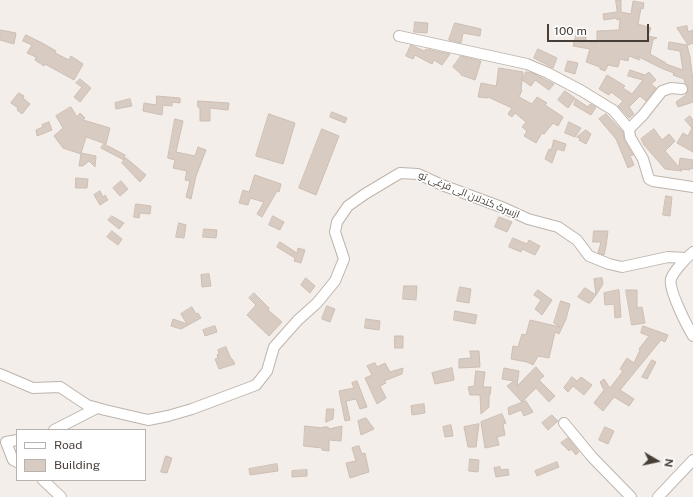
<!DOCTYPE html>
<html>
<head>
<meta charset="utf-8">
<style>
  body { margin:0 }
  #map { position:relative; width:693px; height:497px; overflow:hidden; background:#f3eee9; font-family:"Public Sans",sans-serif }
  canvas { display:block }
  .legend { position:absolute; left:16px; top:429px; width:130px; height:52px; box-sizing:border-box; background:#fff; border:1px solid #b5b2af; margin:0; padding:5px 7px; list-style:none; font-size:12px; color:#473e38 }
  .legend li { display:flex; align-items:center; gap:8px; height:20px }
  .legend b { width:20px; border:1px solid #b5b2af }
  .north { position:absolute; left:637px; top:441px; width:40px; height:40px; -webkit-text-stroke:3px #fff; paint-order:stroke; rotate:99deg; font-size:11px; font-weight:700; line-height:16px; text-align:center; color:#473e38 }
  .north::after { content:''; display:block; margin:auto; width:14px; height:18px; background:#473e38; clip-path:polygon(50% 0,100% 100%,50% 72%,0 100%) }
  .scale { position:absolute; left:547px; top:24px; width:102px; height:18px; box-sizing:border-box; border:2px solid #473e38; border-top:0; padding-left:5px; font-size:12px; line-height:14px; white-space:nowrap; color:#473e38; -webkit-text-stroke:3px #fff; paint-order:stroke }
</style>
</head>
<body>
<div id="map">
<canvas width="693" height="497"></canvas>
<ul class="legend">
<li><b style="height:5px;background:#fff"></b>Road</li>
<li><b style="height:11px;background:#d7cbc2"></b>Building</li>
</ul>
<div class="north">N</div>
<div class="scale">100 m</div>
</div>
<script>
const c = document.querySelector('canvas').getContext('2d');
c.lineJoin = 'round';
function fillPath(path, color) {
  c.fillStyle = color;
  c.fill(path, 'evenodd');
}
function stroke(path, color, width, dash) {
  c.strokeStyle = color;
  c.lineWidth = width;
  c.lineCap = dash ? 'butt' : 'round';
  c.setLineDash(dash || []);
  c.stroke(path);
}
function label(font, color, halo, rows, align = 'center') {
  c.font = font + ' "Public Sans",Cairo,sans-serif';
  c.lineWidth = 3;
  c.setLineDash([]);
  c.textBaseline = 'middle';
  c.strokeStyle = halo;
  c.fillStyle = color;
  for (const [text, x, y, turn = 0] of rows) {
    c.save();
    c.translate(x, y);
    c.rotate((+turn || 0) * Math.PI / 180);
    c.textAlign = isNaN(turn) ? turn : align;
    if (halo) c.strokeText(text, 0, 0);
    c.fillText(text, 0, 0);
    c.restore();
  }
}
const building = new Path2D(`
  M616,0H621V12L631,14L633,1L644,3L643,9L641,8L638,24L651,28L648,36L657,38L651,40H653L650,54L666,63V64L683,70L680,51L668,49L669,42L687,45L690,57L693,81V102L678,107L676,102L686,95L688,89V86L685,83L684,79L673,75L674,73L663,69L637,56L640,60L629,56L628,61L620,59L618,67L608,65L605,71L600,69V67L586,62L590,49L573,46L576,35L586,37V41L597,43V31L619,30L620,19L617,20V18L604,20L603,14L617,12Z
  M415,22L428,23L427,33L414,32Z
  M455,23L481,29L480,36L463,33L461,43L449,40Z
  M687,26L688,32L693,30V43L688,45L677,28Z
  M0,30L16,33L14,44L0,40Z
  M26,35L44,44L56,51L55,53L69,60L71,56L83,64L74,80L45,64L44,66L35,60L36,57L27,53L32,45L23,41Z
  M411,45L424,51L426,49L450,54L442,65L434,60L432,64L415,55L413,59L406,56Z
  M538,49L557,58L553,68L534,58Z
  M461,56L481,61L475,80L461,75V74L453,67Z
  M568,61L578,63L575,74L565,71Z
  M499,68L523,72L521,89L522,90L519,97L532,104L537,97L547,103L545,105L563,117L558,126L553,123L544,134L542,133L536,143L524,136L527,131L522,127L526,122L515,113L512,117L508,114L512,108L488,97L487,98L478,97L481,83L496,86Z
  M630,70L645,75L649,72L656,80L651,84L656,88L646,101L640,96L629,107L634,114L629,118L618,106L623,101L611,92L609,95L599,89L607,75L625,86L623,88L632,94L643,80L628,76Z
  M526,72L532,73L554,84L549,90L535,80L531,86L522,80Z
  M80,79L91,88L80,102L74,97L82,87L76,83Z
  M565,91L575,98L568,108L558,100Z
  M19,93L24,96L23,98L30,104L22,114L17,110L18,108L11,103Z
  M157,96L180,98V103L172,102V106L163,105L162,115L143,111L144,103L156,105Z
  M130,99L132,106L116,109L115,103Z
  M576,99L588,107L590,104L596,107L591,115L574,105Z
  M198,101L229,103L228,110L210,108V121H200V108L198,107Z
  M71,107L77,117L80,113L85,118L83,120L110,128L106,144L86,137L81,153L96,156L95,167L89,161L83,166H79L81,154L63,148L54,136L63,128L56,116Z
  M332,112L347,118L345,123L330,117Z
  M269,114L295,123L283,164L256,156Z
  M606,114L623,132L624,140L633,155L630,156L634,165L628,168L616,139L599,119Z
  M690,116L693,120V152L677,143L683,133L688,136L692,128L685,120Z
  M175,119L183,121L176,152L195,156L198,147L206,150L196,176L191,199L186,197L190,181L185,180L187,171L173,168L175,160L168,158Z
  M49,122L52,130L37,136L36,130L43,127L42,125Z
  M569,122L581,128L575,137L565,133Z
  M322,129L339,136L316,195L299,188Z
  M654,129L662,140L669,134L675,141L665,151L679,167L680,158L693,160V169L690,168V170L680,169L682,171L665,169L644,145L641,139Z
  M586,130L591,134L586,144L579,140L580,138L577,137Z
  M554,140L566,144L564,151L557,149L552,163L545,159L549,149L551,150Z
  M104,144L125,155L124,160L101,148Z
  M126,158L146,175L140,182L122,163Z
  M255,175L281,184L279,192L277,191L262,217L257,214L264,202L250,198L248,205L239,203L243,190L249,192Z
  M76,178L88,179L87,188H76Z
  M121,181L128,189L120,196L113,188Z
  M100,191L103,197L105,195L108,200L100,205L94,195Z
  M666,196L672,197L670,216L663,215Z
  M136,204L151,206L150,214L140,213L139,218L134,217Z
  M112,216L124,223L119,229L108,220Z
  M273,216L284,222L280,230L269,225Z
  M499,217L512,222L507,232L495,227Z
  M179,223L186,225L184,238L176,237Z
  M204,229L217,230L216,238L203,237Z
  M112,231L122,239L118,245L107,237Z
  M594,231H608L606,246L604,255L598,253L601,242H593Z
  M513,238L527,244L529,240L540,246L535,255L522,249L521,252L509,247Z
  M280,242L297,253L298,248L305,250L301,263L294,261L295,258L277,247Z
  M209,274L211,286L202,287L201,275Z
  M306,278L315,286L310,293L301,285Z
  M602,278L603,284L596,295L594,279Z
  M404,286H417L416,300L403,299Z
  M460,287L471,289L469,303L457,301Z
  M585,288L596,295L590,303H588L578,297Z
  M538,290L552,300L542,315L535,309L541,300L534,295Z
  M619,290L621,317L615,318L614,304L605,305L604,293Z
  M626,290H637V308L642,307L645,323L632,325Z
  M254,293L269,308L268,310L282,322L269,336L247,315L256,305L249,298Z
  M561,301L570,304L566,319L559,334L555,332L549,358L538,356L533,365L527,362L511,359L513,346L518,347L522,334L526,335L530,320L560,327L554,323Z
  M327,306L335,309L330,322L322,319Z
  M192,307L196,314L198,313L201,318L181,329L171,326L173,319L187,324L181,314Z
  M455,311L477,315L475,324L454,320Z
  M366,319L380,321L379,330L365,328Z
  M215,326L217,332L205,336L203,330Z
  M643,326L668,335L665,342L661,340L620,390L634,399L629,406L614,397L603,411L594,403L604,390L600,382L604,379L610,388L623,371L620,369L627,358L634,363L640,350L639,349L649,336L641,333Z
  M395,336H403V348H395Z
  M226,347L231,359H232L235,364L219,369L215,359L218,358L217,355L219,354L218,350Z
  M470,351H479L480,367L459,368V359L471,358Z
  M652,360L656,362L647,379L642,377Z
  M375,363L377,367L385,363L390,372L403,368L402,374L384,381L386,383L380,386L386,398L377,404L365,378L372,375L367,366Z
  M536,367L544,376L539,380L555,396L549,402L536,388L522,402L507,386L514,381L502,379L504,368L519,371L517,386Z
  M452,368L454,380L435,384L432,373Z
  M476,371L485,372L483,387H491L490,395H489V407L481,414L480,395H470L468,387L474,386Z
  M572,377L577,381L581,377L592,385L584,395L573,386L568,392L564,388Z
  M357,381L367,407L360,409L356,399L346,401L350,420L345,421L339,391L354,388L352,383Z
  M526,401L533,412L524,416L521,410L509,415L508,408Z
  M424,404L425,413L412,415L411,406Z
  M327,409H334L333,419L326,422Z
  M502,414L506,423L503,424L505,435L497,437L499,445L485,448L481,422Z
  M552,415L558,421L548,430L542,423Z
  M366,418L374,429L361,435L358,421Z
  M479,424L476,447H468L464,427Z
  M451,425L453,436L445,437L443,427Z
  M305,426L323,428V427H328L329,429L342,426L341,441L329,440V451L322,450V448L304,446Z
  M605,427L614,431L608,444L599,440Z
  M568,438L579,452L576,455L571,449L569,451L561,443Z
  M359,446L362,454L365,453L369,472L350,478L346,463L356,461L352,448Z
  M166,456L172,458L167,473L161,472Z
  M470,459L479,460L478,472L469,471Z
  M557,462L559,467L537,476L535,471Z
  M277,464L278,471L250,475L249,469Z
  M500,467L501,470L508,469L509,475L496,477L494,468Z
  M307,470V476L292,477V471Z`);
fillPath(building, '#d7cbc2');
stroke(building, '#cebeb3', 1);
const minor = new Path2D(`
  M399,36L527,64L548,73L582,91L613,110L629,129L630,137L643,159L649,179L653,181L693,187
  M629,129L643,115L662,91L671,88L682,89
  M693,252C687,257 673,272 671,279C668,289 687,326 693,336
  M0,374L33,388L60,387L87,405L105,410L148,420L168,416L192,409L256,385L267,371L274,347L298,320L317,303L335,281L344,259L335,232L337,222L348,206L365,194L400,173L418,174L442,185L504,208L528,219L558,227L577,240L589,256L609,264L622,267L668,257L686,258
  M564,423L592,457L631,497
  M54,430L97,408
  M17,440L6,442L13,460L17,462
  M43,480L61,497
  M658,497L693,460`);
stroke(minor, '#beb4ac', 12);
stroke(minor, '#fff', 10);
label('10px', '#473e38', '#fff', [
  ["ازسرک کندلان الی فرغی تو",469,195,22]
]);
</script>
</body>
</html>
